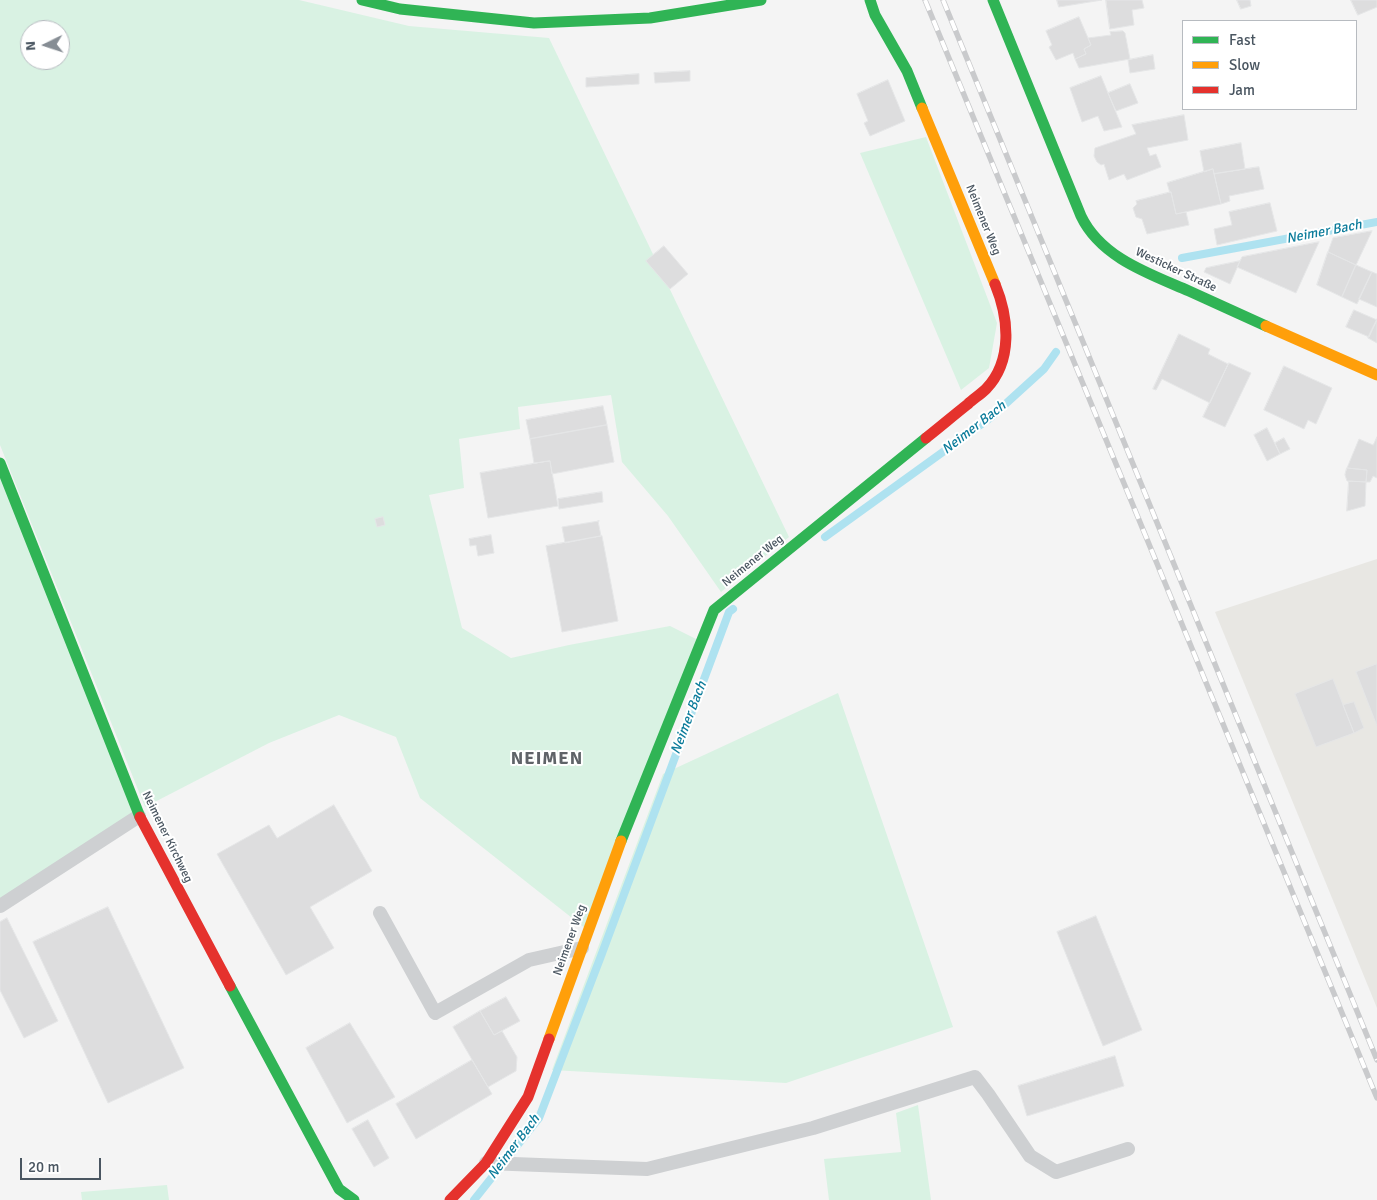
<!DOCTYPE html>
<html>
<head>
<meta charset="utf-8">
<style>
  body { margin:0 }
  #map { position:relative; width:1377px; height:1200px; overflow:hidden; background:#f4f4f4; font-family:Signika,sans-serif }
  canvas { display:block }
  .legend { position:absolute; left:1182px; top:20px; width:175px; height:90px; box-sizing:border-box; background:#fff; border:1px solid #b7bbc0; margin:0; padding:6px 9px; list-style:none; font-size:15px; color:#4a5661 }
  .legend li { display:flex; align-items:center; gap:10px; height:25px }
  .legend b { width:25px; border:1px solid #b7bbc0 }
  .north { position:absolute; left:20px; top:20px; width:50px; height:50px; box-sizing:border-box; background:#fff; border:1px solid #b7bbc0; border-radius:50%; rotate:266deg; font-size:14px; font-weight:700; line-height:20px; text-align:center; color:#4a5661 }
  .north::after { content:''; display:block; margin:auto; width:18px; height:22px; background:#868d94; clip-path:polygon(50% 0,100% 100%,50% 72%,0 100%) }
  .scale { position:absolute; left:20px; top:1158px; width:81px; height:22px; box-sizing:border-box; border:2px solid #4a5661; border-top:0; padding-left:6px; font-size:15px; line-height:18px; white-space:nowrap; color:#4a5661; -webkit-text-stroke:4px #fff; paint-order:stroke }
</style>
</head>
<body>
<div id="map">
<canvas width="1377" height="1200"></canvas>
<ul class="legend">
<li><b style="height:6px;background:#30b455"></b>Fast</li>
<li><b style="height:6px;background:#ff9f0a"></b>Slow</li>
<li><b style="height:6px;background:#e5322d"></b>Jam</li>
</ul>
<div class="north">N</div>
<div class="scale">20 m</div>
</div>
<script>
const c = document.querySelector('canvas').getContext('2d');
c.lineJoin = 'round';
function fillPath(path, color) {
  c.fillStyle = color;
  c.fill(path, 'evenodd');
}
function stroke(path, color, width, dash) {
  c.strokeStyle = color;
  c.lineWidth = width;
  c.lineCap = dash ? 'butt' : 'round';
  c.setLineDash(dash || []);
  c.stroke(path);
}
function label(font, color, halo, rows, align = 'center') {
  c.font = font + ' Signika,sans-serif';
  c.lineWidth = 4;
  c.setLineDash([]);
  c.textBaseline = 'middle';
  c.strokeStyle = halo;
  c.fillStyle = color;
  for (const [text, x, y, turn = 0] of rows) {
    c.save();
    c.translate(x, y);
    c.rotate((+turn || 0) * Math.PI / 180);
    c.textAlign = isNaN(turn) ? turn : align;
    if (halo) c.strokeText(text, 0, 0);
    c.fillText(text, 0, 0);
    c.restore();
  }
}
fillPath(new Path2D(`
  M1377,559V1008L1215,612Z`), '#e8e7e3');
fillPath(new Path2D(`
  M0,0H299L409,26L549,38L789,537L721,592L668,516L622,462L611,395L518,407L520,429L459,439L464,488L429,495L462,628L511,658L569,645L670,626L698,640L586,929L420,798L396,737L339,715L269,743L145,807L0,445ZM30,30H60V60H30Z
  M926,137L997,323L989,368L961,390L860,153Z
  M0,471L135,815L0,902Z
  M838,693L953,1027L786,1083L552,1070L663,774Z
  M918,1105L931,1200H829L824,1159L901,1152L896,1113Z
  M167,1185L169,1200H82L81,1192Z`), '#d9f2e3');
stroke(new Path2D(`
  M1182,258L1377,222
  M825,537L990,418L1044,369L1056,352
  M474,1200L539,1118L601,956L729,612L733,609`), '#aee2f0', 8);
const building = new Path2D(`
  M1057,0H1102L1059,7Z
  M1106,0H1142L1144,8L1132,10L1134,25L1110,29Z
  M1237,0H1250L1251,6L1241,9Z
  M1351,0H1377V7L1358,15Z
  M1079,17L1091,45L1084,49L1086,54L1075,59L1073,53L1056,60L1049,47L1052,45L1046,31Z
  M1123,31L1125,33L1130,59L1079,68L1075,59L1086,54L1084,49L1091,45L1088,38L1111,35L1110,32Z
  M1153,55L1155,69L1130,73L1128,60Z
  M690,71V81L655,83L654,73Z
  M639,74V84L586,87V78Z
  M1101,76L1122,127L1104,131L1098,116L1082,122L1070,88Z
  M888,80L905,121L870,136L864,123L868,121L857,94Z
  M1130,84L1138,103L1116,111L1108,93Z
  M1184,115L1188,140L1147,148L1150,156L1156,154L1161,167L1127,180L1124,174L1109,180L1104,164L1101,165L1097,162L1094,156L1095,148L1136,134L1132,125Z
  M1241,143L1245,169L1214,174L1213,169L1204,172L1200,151Z
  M1259,167L1264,189L1229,196L1230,201L1221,204L1214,174Z
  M1213,169L1221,204L1176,214L1171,192L1170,193L1167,183Z
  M1171,192L1176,214L1186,212L1189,225L1147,234L1142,219L1136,217L1133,208L1137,204L1136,201Z
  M1270,203L1277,231L1217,245L1214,229L1232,225L1229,212Z
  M1372,231L1356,265L1328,252L1333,238Z
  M1319,242L1296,293L1237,267L1242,257Z
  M664,246L688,274L670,289L646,261Z
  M1328,252L1356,265L1342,297L1317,285Z
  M1240,261L1230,284L1204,272L1206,268Z
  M1356,265L1372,272L1357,304L1342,297Z
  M1372,272L1377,274V307L1359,299Z
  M1354,310L1377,320L1369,337L1346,327Z
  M1377,319V343L1368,338Z
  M1179,334L1210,349L1208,354L1228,364L1210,403L1162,379L1156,390L1153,389Z
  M1229,363L1251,373L1225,427L1203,417Z
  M1284,366L1332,388L1316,424L1308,420L1304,429L1264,410Z
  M603,406L607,425L530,439L526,420Z
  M607,425L614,462L552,474L550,461L534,463L530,439Z
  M1267,428L1280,454L1267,461L1254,435Z
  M1377,437V478L1373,476L1370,482H1366L1367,470L1347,468L1359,439L1373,445Z
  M1284,438L1290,449L1280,454L1275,443Z
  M550,461L558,506L488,518L480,473Z
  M1347,468L1367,470L1366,482L1347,481L1345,475Z
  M1349,481L1366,482L1365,506L1347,511Z
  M602,492L603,502L559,509L558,499Z
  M383,517L385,525L377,527L375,519Z
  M598,521L601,536L565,543L562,527L599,521Z
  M491,535L494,553L478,556L476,545L470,546L469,539Z
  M602,536L618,621L562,632L546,546Z
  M1377,664V726L1356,672Z
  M1333,679L1354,733L1316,747L1295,694Z
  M1354,702L1364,728L1354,733L1343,705Z
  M334,805L372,871L310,907L334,948L286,975L217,854L269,825L277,838Z
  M108,907L184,1068L108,1103L33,942Z
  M1096,916L1142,1030L1103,1046L1057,932Z
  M7,918L58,1021L24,1038L0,990V922Z
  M506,997L520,1021L494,1035L480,1011Z
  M480,1011L494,1035L502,1031L517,1057L516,1071L488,1087L453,1027Z
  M350,1023L395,1097L347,1123L306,1048Z
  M1115,1056L1124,1086L1027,1116L1018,1086Z
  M472,1060L492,1094L416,1139L396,1104Z
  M368,1120L389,1158L374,1167L352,1129Z`);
fillPath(building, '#ddddde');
stroke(building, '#e5e6e7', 1);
stroke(new Path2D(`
  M0,906L139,816
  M380,913L435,1013L529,960L582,948
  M486,1163L647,1169L813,1128L975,1077L988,1094L1030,1156L1056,1172L1128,1149`), '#ced0d2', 14);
stroke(new Path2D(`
  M362,0L400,9L534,23L650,18L761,0
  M870,0L875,15L907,71L922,108
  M993,0L1081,216C1101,258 1150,274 1189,291C1215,303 1240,314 1266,326
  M0,463L140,817
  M621,841L714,610L926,438
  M230,986L339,1189L354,1200`), '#30b455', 11);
stroke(new Path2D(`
  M922,108L995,284
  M1266,326L1377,375
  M549,1039L621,841`), '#ff9f0a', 11);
stroke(new Path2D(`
  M926,438C940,427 954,415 968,404C973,399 980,395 986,389C1013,361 1009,318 995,284
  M140,817L230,986
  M450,1200L486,1163L528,1097L549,1039`), '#e5322d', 11);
const rail = new Path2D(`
  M925,0L1377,1098
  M943,0L1377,1060`);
stroke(rail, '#c9cacc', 5.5);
stroke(rail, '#fff', 4, [11]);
label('12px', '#4a5661', '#fff', [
  ["Neimener Weg",983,220,68],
  ["Westicker Straße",1176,270,25],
  ["Neimener Weg",753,561,-39],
  ["Neimener Kirchweg",167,837,64],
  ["Neimener Weg",570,940,-70]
]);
label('italic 14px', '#0c7c9b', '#fff', [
  ["Neimer Bach",1324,232,-11],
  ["Neimer Bach",974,428,-38],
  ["Neimer Bach",689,718,-69],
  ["Neimer Bach",514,1147,-53]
]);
c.letterSpacing = '1px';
label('bold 18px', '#5f6368', '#fff', [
  ["NEIMEN",547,759]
]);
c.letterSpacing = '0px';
</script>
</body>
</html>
